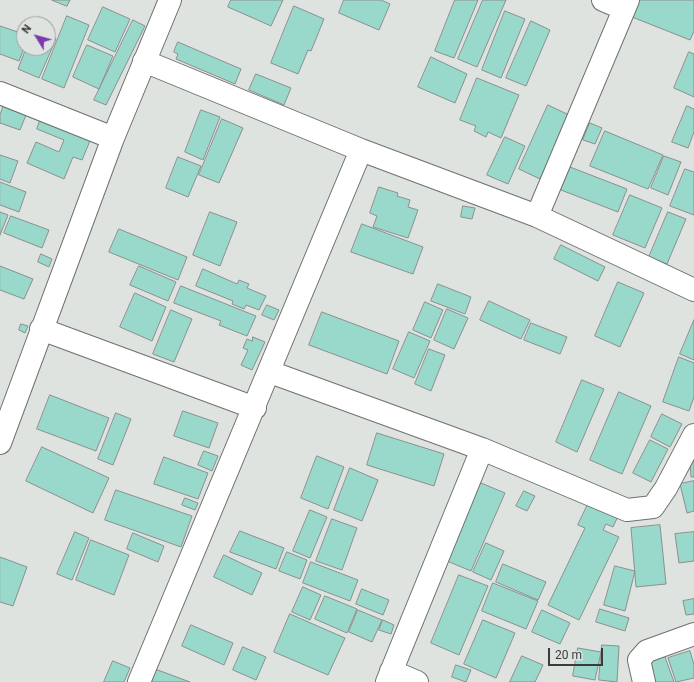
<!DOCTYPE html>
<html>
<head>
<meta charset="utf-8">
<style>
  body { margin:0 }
  #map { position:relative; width:694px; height:682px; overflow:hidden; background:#dfe3e0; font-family:Roboto,sans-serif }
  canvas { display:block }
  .north { position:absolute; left:16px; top:16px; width:40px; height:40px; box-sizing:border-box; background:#dfe3e0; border:1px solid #9da09e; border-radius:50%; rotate:307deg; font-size:11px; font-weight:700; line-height:16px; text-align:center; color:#3a3b3a }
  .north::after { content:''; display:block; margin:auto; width:14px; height:18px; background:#7c39ae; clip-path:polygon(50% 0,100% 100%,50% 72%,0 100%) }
  .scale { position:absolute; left:548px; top:648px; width:55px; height:18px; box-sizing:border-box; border:2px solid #3a3b3a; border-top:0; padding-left:5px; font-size:12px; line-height:14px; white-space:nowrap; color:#3a3b3a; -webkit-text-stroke:3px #dfe3e0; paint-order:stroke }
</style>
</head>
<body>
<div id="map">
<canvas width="694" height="682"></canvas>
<div class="north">N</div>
<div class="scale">20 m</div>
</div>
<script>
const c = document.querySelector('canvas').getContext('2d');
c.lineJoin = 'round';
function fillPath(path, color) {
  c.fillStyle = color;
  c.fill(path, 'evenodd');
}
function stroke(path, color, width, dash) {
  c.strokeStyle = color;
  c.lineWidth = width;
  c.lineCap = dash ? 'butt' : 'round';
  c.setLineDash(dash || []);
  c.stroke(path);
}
const building = new Path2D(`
  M52,0H70L67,6Z
  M231,0H283L271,26L228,7Z
  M344,0H381L390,4L379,30L339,13Z
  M455,0H478L454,58L435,51Z
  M483,0H506L477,67L458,59Z
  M639,0H694V31L690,40L632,17Z
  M294,6L324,19L311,51L308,50L298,74L271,63Z
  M103,7L130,19L115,52L88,40Z
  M505,11L525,19L501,78L482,70Z
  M67,16L89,25L64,88L42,79Z
  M133,20L145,26L106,105L94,100Z
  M531,21L550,30L526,86L506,78Z
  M0,26L24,34V48L19,61L0,54Z
  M48,36L56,39L39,78L18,69L26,48H48Z
  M178,42L241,69L235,84L176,59L178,54L174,52Z
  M87,45L113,56L99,89L73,77Z
  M689,52L694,54V97L674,88Z
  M431,57L467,74L455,103L418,87Z
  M256,74L291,88L284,105L249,90Z
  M477,78L519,95L501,138L488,132L486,137L474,131L476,126L460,120Z
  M5,102L28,110L20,130L0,123V115Z
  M548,105L569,115L540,179L519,169Z
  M687,106L694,109V132L688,148L672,142Z
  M201,110L220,117L203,160L185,152Z
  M42,115L92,136L82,160L73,157L64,179L27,163L36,142L59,152L64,140L37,129Z
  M222,119L243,128L219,183L199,175Z
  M590,123L602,128L595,144L583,140Z
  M605,131L663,155L648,189L590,166Z
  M505,137L525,146L508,184L487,175Z
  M0,155L18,161L10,183L0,179Z
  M664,156L681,162L668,195L651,188Z
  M178,157L201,166L188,197L166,188Z
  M570,167L627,189L618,212L561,190Z
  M685,169L694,172V215L670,206Z
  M0,182L26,192L19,212L0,205Z
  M379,187L398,193L397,196L410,200L408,207L418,210L408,238L373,227L377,216L370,213Z
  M630,195L662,208L645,248L613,235Z
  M463,206L475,208L472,219L461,217Z
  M0,212L8,215L0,235Z
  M210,212L237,222L220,266L193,255Z
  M668,212L686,219L667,264L649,257Z
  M11,216L49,230L42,248L4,233Z
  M362,224L423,247L413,274L351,252Z
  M119,229L187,257L178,280L109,252Z
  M561,245L605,267L598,281L554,259Z
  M41,254L52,259L49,267L38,262Z
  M0,266L33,279L24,299L0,290Z
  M139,266L176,282L168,301L130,285Z
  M203,269L237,284L239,280L249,284L247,288L266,296L259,310L246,305L244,309L232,304L233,301L196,286Z
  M618,282L644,293L620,347L595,336Z
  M438,284L471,297L465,314L431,301Z
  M181,286L256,316L247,336L219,325L221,321L174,303Z
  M135,293L166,307L152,341L120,327Z
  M489,301L530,320L521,339L480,320Z
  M425,302L443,310L431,338L413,330Z
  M267,305L279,310L274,320L262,315Z
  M447,309L468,318L454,349L434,340Z
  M171,310L192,319L174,362L153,354Z
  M322,312L399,341L387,374L309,345Z
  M694,320V360L680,354Z
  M531,323L567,337L560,354L524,340Z
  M21,324L28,326L25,333L19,330Z
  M409,332L430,341L414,378L393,369Z
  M253,337L265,342L252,370L241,365L248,350L243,348L247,339L252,341Z
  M429,349L445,355L431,391L415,384Z
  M679,357L694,363V397L689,411L663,402Z
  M582,380L604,389L577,452L556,442Z
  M619,392L651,406L622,474L590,460Z
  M50,395L109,418L96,451L37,429Z
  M183,411L218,423L209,448L174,436Z
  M116,413L131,419L113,465L98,459Z
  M662,414L682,424L670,447L651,437Z
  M377,433L444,454L434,486L367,465Z
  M650,440L668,449L651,482L633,473Z
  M42,447L109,478L93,513L26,481Z
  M204,451L218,456L212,471L198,465Z
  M317,456L344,467L328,509L301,498Z
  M164,457L208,473L198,499L154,484Z
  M694,460V477H691L690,461Z
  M350,468L378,480L362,521L334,510Z
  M694,481V511L687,513L680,484Z
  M481,483L505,493L471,571L447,561Z
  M116,490L192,516L181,547L105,520Z
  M524,491L535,496L527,511L516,506Z
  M185,498L198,503L195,510L182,505Z
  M590,500L619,514L613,527L606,524L603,530L619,537L579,620L548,605L585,528L578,525Z
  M310,510L327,517L310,558L293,551Z
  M332,519L357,528L342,570L316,561Z
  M660,525L666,584L636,587L631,528Z
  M240,531L284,548L276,569L230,552Z
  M75,532L89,538L72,580L57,574Z
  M694,532V561L679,563L675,534Z
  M133,533L164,546L158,562L127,549Z
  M91,540L129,555L114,595L76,580Z
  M486,543L504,551L491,580L473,572Z
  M287,552L307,560L300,579L279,571Z
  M224,555L262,573L252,595L214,577Z
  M0,557L27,567L13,606L0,602Z
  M311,562L358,580L350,601L303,583Z
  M503,564L546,582L538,600L496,582Z
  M615,566L635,571L625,611L604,605Z
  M459,575L488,586L459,655L431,643Z
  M493,583L538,601L526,629L482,611Z
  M303,587L321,595L310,620L292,612Z
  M362,589L389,600L383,615L356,604Z
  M325,596L357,609L347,633L315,619Z
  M694,599V614L686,615L683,601Z
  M600,609L629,618L625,631L596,622Z
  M358,610L382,620L372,642L349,632Z
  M542,610L570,623L560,644L532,632Z
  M290,614L345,638L328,675L274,652Z
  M383,620L394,625L391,634L379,630Z
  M483,620L515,633L496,678L464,664Z
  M191,625L233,643L224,665L182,646Z
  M602,645L619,646L617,682L599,680Z
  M243,647L266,657L256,680L233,670Z
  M578,648L601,652L595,680L573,676Z
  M690,651L694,665V678L676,682L668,658Z
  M522,656L543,665L535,682H510Z
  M665,657L674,682H653L646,664Z
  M113,661L130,668L124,682H104Z
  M456,665L471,670L466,682L452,677Z
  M155,669L190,682H151Z`);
fillPath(building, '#98d9cc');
stroke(building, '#8b8f8e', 1);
const street = new Path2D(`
  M603,0L624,9
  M144,61L361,150L537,216L694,290
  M0,93L113,138
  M537,216L628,0
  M41,329L255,408
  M270,372L482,449L627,510L653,507L666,488L694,435
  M0,443L113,138L170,0
  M391,671L417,682
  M139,682L361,150
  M387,682L482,449
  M644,682L639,660L647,651L694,634`);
stroke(street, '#6e716e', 24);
stroke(street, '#fff', 22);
</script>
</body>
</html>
